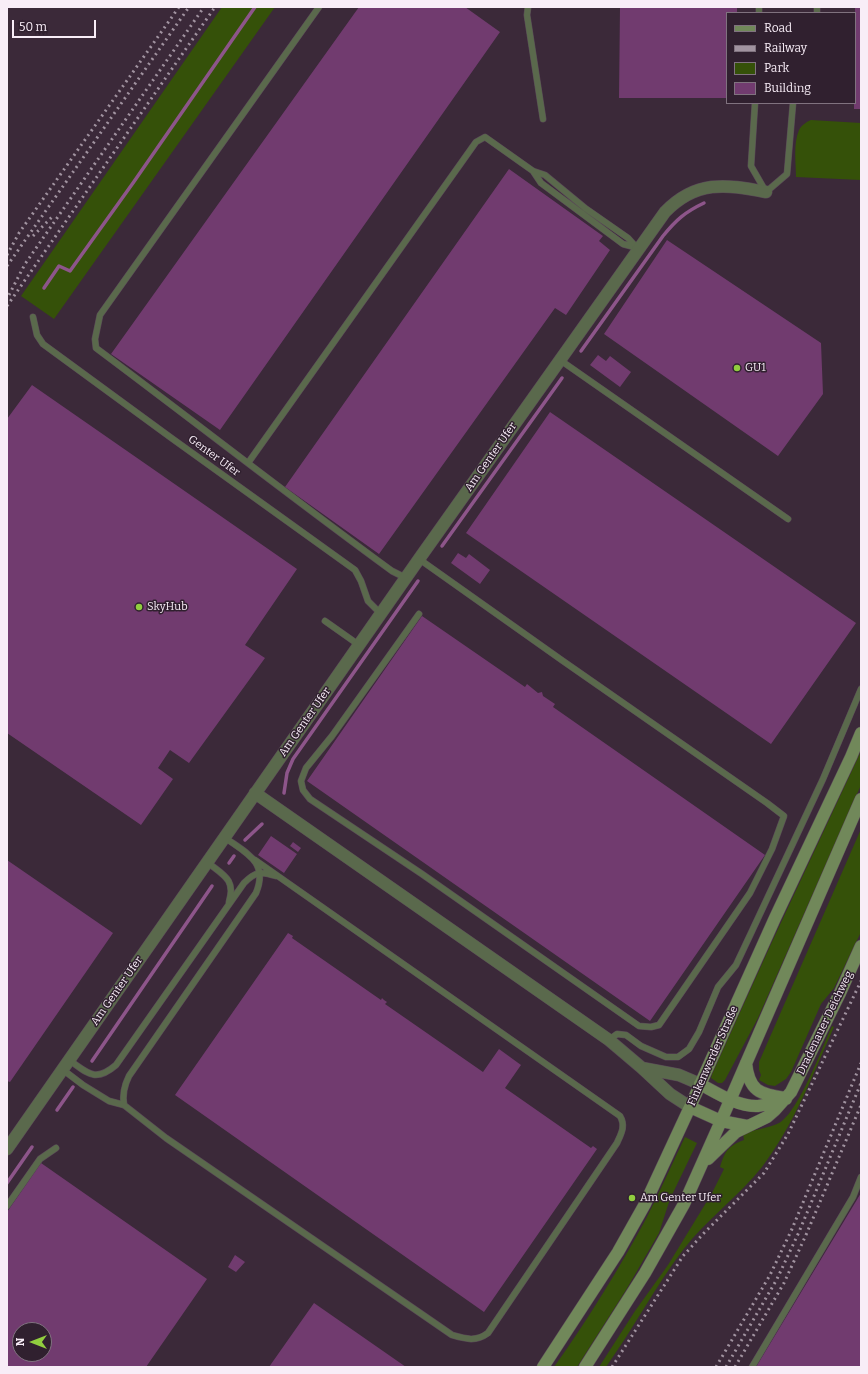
<!DOCTYPE html>
<html>
<head>
<meta charset="utf-8">
<style>
  body { margin:0 }
  #map { position:relative; width:868px; height:1374px; overflow:hidden; background:#3b2939; font-family:Bitter,serif }
  canvas { display:block }
  .frame { position:absolute; inset:0; border:8px solid #f8edf7; pointer-events:none }
  .legend { position:absolute; left:726px; top:12px; width:130px; height:92px; box-sizing:border-box; background:#30202f; border:1px solid #80727f; margin:0; padding:5px 7px; list-style:none; font-size:12px; color:#f8edf7 }
  .legend li { display:flex; align-items:center; gap:8px; height:20px }
  .legend b { width:20px; border:1px solid #80727f }
  .north { position:absolute; left:12px; top:1322px; width:40px; height:40px; box-sizing:border-box; background:#30202f; border:1px solid #80727f; border-radius:50%; rotate:270deg; font-size:11px; font-weight:700; line-height:16px; text-align:center; color:#f8edf7 }
  .north::after { content:''; display:block; margin:auto; width:14px; height:18px; background:#91cd3f; clip-path:polygon(50% 0,100% 100%,50% 72%,0 100%) }
  .scale { position:absolute; left:12px; top:20px; width:84px; height:18px; box-sizing:border-box; border:2px solid #f8edf7; border-top:0; padding-left:5px; font-size:12px; line-height:14px; white-space:nowrap; color:#f8edf7; -webkit-text-stroke:3px #30202f; paint-order:stroke }
</style>
</head>
<body>
<div id="map">
<canvas width="868" height="1374"></canvas>
<div class="frame"></div>
<ul class="legend">
<li><b style="height:5px;background:#71885a"></b>Road</li>
<li><b style="height:5px;background:#a193a0"></b>Railway</li>
<li><b style="height:11px;background:#355109"></b>Park</li>
<li><b style="height:11px;background:#713b6f"></b>Building</li>
</ul>
<div class="north">N</div>
<div class="scale">50 m</div>
</div>
<script>
const c = document.querySelector('canvas').getContext('2d');
c.lineJoin = 'round';
function fillPath(path, color) {
  c.fillStyle = color;
  c.fill(path, 'evenodd');
}
function stroke(path, color, width, dash) {
  c.strokeStyle = color;
  c.lineWidth = width;
  c.lineCap = dash ? 'butt' : 'round';
  c.setLineDash(dash || []);
  c.stroke(path);
}
function label(font, color, halo, rows, align = 'center') {
  c.font = font + ' Bitter,serif';
  c.lineWidth = 3;
  c.setLineDash([]);
  c.textBaseline = 'middle';
  c.strokeStyle = halo;
  c.fillStyle = color;
  for (const [text, x, y, turn = 0] of rows) {
    c.save();
    c.translate(x, y);
    c.rotate((+turn || 0) * Math.PI / 180);
    c.textAlign = isNaN(turn) ? turn : align;
    if (halo) c.strokeText(text, 0, 0);
    c.fillText(text, 0, 0);
    c.restore();
  }
}
fillPath(new Path2D(`
  M222,7H275L54,319L21,296Z
  M811,120L861,123V180L796,177C796,163 793,144 799,130C801,126 806,122 811,120Z
  M861,751V785L758,1018L725,1080L722,1083H718L711,1078L712,1074L771,944Z
  M861,829V932L834,988L821,1004L791,1072L786,1079L775,1086L768,1085L759,1080L761,1075L759,1070V1062Z
  M832,1026L834,1027C813,1074 794,1125 762,1167C738,1197 706,1220 683,1250C655,1287 633,1329 606,1367H599L635,1311L668,1265L712,1193L724,1169L720,1167C725,1151 728,1146 744,1140L743,1134C754,1129 767,1129 779,1123C798,1113 822,1048 832,1026Z
  M685,1137L697,1143L670,1199L659,1233L626,1290L577,1367H554C588,1319 619,1269 647,1217C660,1191 672,1164 685,1137Z`), '#355109');
stroke(new Path2D(`
  M44,288L59,266L70,271L133,183L255,7
  M581,351L663,236C676,220 685,212 704,203
  M442,546L562,378
  M284,793L287,773L293,759L418,581
  M245,840L262,824
  M229,863L234,856
  M92,1061L212,886
  M57,1110L73,1087
  M7,1183L32,1147`), '#8d558a', 3.5);
fillPath(new Path2D(`
  M359,7H465L500,32L220,430L111,354Z
  M620,7H737V13H727V98H619Z
  M855,7H861V109H854V103H855Z
  M509,169L603,236L599,241L610,250L566,315L555,308L379,554L285,487Z
  M667,240L821,343L823,394L778,456L604,334Z
  M598,355L606,361L610,356L631,372L620,387L590,365Z
  M32,385L297,569L245,645L265,658L189,763L170,750L158,768L173,779L141,825L7,733V419Z
  M550,412L856,623L771,744L466,533Z
  M458,553L466,558L469,554L490,570L480,584L451,563Z
  M422,616L525,687L527,684L538,693L542,692L543,696L555,704L553,707L765,855L650,1021L307,781Z
  M271,836L297,854L284,873L258,855Z
  M293,842L301,848L298,852L290,846Z
  M7,860L113,933L10,1082L7,1081Z
  M288,933L293,936L292,938L381,1000L382,998L384,1000L387,1002L385,1004L483,1072L499,1049L521,1065L505,1088L591,1148L593,1146L597,1149L484,1312L175,1095Z
  M41,1163L207,1279L146,1367H7V1212ZM20,1330H44V1354H20Z
  M861,1193V1367H756Z
  M235,1255L245,1262L236,1272L228,1267Z
  M314,1303L406,1367H269Z`), '#713b6f');
const lane = new Path2D(`
  M319,7L100,315L95,339L96,348C195,422 292,498 392,571L406,578
  M528,7L527,15L543,119
  M759,13V7
  M817,13V7
  M755,103L751,166L766,192L787,174L793,103
  M533,171L541,183L623,244L638,248
  M33,317L37,335L43,344L170,437L355,570L361,581L368,601L381,614
  M560,360L788,519
  M248,463L476,142L485,137L533,171L545,175L585,208L628,238L638,249
  M419,614L332,736L306,768L301,781L303,790L310,799L422,874L639,1026L651,1027L659,1025L750,893L772,849L784,816L767,803L563,661L419,559
  M325,621L359,645
  M207,862C223,875 236,879 229,902
  M609,1040L617,1034L626,1035L641,1046L666,1057H678L689,1049L699,1032L718,987L736,965L752,931L823,779L861,689
  M69,1060C88,1073 95,1083 116,1065L244,883C256,871 261,871 276,876
  M62,1069L83,1085L109,1101L124,1105L166,1138L452,1335C466,1339 476,1342 488,1333L617,1143C621,1134 626,1126 620,1116L255,860
  M124,1105C122,1094 124,1086 129,1076L256,893C269,862 246,853 224,837
  M7,1206L40,1159L56,1148
  M752,1367L853,1197L861,1177`);
const street = new Path2D(`
  M255,793L609,1040L642,1068L670,1094L690,1107
  M642,1068L679,1075L700,1084
  M7,1149L419,559L665,212C696,180 725,184 766,192`);
const secondary = new Path2D(`
  M746,1063C749,1091 759,1094 785,1098
  M700,1084C717,1093 738,1107 758,1106C768,1105 777,1101 786,1099
  M690,1107L721,1121L747,1126
  M708,1159L736,1132L767,1117L775,1110L791,1092L840,993L861,946
  M543,1367L618,1252L645,1204L690,1107L775,918L851,757L861,733
  M585,1367L645,1273L684,1204L721,1121L861,799`);
stroke(lane, '#594857', 7);
stroke(street, '#594857', 13);
stroke(secondary, '#594857', 13);
stroke(lane, '#5a694c', 6);
stroke(street, '#5a694c', 12);
stroke(secondary, '#71885a', 12);
stroke(new Path2D(`
  M33,236L54,215
  M7,255L19,233L179,7
  M7,266L189,7
  M9,295L25,264L204,7
  M7,306L215,7
  M612,1367L683,1256L704,1233L764,1173L788,1134L861,981
  M716,1367L770,1275L792,1229L861,1063
  M726,1367L777,1279L799,1232L861,1083
  M735,1367L784,1283L806,1235L861,1105`), '#a193a0', 3, [2, 4]);
for (const [x, y, r, color] of [
  [737,368,4,"#91cd3f"],
  [139,607,4,"#91cd3f"],
  [632,1198,4,"#91cd3f"]
]) {
  const dot = new Path2D();
  dot.arc(x, y, r, 0, 2 * Math.PI);
  c.fillStyle = color;
  c.fill(dot);
  stroke(dot, '#30202f', 1.5);
}
label('11px', '#f8edf7', '#30202f', [
  ["GU1",745,368],
  ["SkyHub",147,607],
  ["Am Genter Ufer",640,1198]
], 'left');
label('11px', '#f8edf7', '#30202f', [
  ["Genter Ufer",214,456,36],
  ["Am Genter Ufer",491,457,-55],
  ["Am Genter Ufer",305,722,-55],
  ["Am Genter Ufer",117,991,-55],
  ["Dradenauer Deichweg",825,1023,-64],
  ["Finkenwerder Straße",713,1056,-66]
]);
</script>
</body>
</html>
